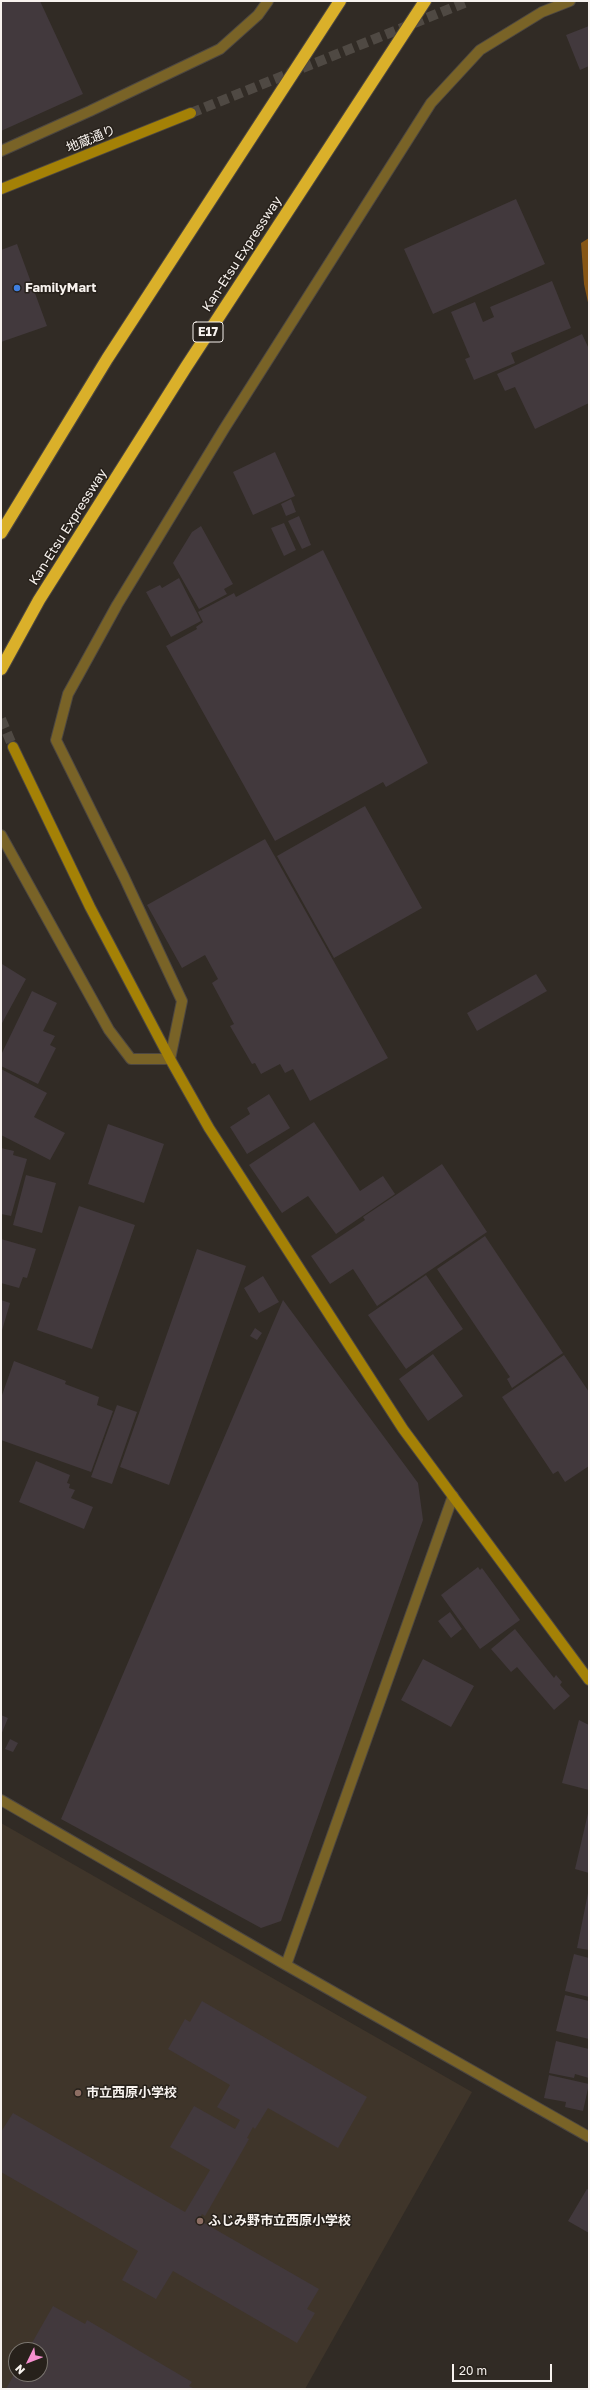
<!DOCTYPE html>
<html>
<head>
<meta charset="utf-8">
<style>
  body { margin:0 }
  #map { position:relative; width:590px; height:2390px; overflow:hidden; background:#312b25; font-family:"Golos Text",sans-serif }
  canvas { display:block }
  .frame { position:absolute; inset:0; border:2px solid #f7f2ee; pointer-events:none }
  .north { position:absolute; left:8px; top:2342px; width:40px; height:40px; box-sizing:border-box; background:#27211b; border:1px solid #7a756f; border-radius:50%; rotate:227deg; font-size:11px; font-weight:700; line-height:16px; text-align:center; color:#f7f2ee }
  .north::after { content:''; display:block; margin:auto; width:14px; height:18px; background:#f690cf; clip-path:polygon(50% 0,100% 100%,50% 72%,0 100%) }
  .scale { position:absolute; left:452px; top:2364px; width:100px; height:18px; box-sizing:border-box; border:2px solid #f7f2ee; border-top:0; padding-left:5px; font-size:12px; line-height:14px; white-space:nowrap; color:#f7f2ee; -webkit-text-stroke:3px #27211b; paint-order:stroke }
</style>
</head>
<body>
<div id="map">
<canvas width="590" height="2390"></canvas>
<div class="frame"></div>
<div class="north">N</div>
<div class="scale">20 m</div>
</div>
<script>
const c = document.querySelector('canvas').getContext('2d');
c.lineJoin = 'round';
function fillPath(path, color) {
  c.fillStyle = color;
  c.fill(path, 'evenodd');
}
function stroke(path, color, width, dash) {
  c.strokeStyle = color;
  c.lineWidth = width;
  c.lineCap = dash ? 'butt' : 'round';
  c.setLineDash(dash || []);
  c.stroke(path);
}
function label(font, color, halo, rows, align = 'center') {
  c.font = font + ' "Golos Text","Noto Sans JP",sans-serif';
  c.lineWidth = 3;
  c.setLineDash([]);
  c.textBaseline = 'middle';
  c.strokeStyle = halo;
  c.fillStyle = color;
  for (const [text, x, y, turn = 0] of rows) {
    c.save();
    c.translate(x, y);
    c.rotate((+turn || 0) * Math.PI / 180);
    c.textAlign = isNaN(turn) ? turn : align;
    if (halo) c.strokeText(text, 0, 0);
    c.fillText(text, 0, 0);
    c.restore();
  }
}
fillPath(new Path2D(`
  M1,1823L472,2092L305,2389H1ZM16,2350H40V2374H16Z`), '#3f352a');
fillPath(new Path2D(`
  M589,238V307L584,284L581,243Z`), '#865514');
fillPath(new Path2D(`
  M1,1H40L83,94L1,131Z
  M589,26V66L580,70L566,35Z
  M516,199L545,264L433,314L404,249Z
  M17,244L47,326L1,342V250Z
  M552,281L571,328L511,353L515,363L474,380L465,359L470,357L451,312L475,302L483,322L494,317L490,307Z
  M582,334L589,349V403L535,429L515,387L505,391L497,374Z
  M275,452L295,496L253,515L233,472Z
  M291,499L296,512L286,516L281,504Z
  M299,516L311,545L302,549L288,521Z
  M284,523L296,550L284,556L271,528Z
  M201,526L233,584L224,589L227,594L199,609L173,563L192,532Z
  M323,550L428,763L386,787L383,782L275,841L166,646L197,629L196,627L203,622L198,612L234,593L236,597Z
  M179,578L201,621L171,637L146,592L160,585L162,588Z
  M365,806L422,908L334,958L277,856Z
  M265,839L388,1058L310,1101L293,1069L285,1073L280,1064L261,1074L255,1063L252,1064L230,1026L234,1024L212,983L218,979L205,955L182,968L147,905Z
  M2,964L26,979L1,1025V966Z
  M536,974L547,991L477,1031L467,1013Z
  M32,991L57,1003L43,1031L55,1036L50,1045L56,1048L38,1084L1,1066V1055Z
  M1,1069L47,1093L34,1117L65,1133L50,1160L1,1135Z
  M269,1094L290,1128L247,1154L230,1127L250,1114L247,1108Z
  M314,1122L360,1191L383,1176L395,1194L336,1234L308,1196L282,1213L249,1165Z
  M108,1124L164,1144L144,1203L88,1184Z
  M1,1148L14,1151L13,1155L27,1159L11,1216L1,1214Z
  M442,1164L487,1232L377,1306L353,1269L330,1284L311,1256L365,1220L363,1217Z
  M26,1175L56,1183L42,1233L13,1225Z
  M79,1206L135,1225L92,1349L37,1330Z
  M485,1236L563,1353L512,1388L507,1379L510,1377L437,1269Z
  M1,1239L36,1249L27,1278L23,1277L19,1288L1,1283Z
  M197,1249L246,1266L169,1485L120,1467Z
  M426,1275L463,1329L406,1369L368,1315Z
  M263,1276L279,1302L259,1313L244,1288Z
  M1,1300L10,1303L1,1334Z
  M283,1300L418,1483L423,1520L281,1921L261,1928L61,1819Z
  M255,1328L262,1333L257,1340L250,1336Z
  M433,1354L463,1396L428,1421L399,1379Z
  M564,1355L589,1392V1466L565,1482L558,1471L553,1474L502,1397Z
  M14,1361L66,1381L65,1384L99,1397L97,1405L113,1411L91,1472L1,1440V1398Z
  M117,1405L137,1412L112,1484L91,1477Z
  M36,1461L70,1475L67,1483L70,1484L69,1488L75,1490L71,1498L93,1507L84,1529L19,1502Z
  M478,1567L480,1570L482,1568L520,1620L480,1649L441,1595Z
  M450,1612L462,1629L451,1638L438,1621Z
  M515,1629L554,1678L556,1675L562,1682L560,1685L570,1696L554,1710L517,1667L511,1672L491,1649Z
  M423,1659L474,1686L451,1727L401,1700Z
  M1,1715L8,1718L1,1735Z
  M579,1720L589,1725V1790L562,1783Z
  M10,1739L18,1743L13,1752L5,1749Z
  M589,1809V1873L575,1869Z
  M588,1893H589V1950L577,1948Z
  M574,1954L589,1958V1997L565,1991Z
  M565,1995L589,2001V2039L556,2031Z
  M202,2001L367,2097L338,2148L268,2108L255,2129L253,2127L247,2138L249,2139L205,2216L202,2214L199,2220L319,2289L307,2309L315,2313L297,2343L173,2271L156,2299L122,2280L138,2251L1,2172V2132L13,2113L185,2212L210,2170L170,2147L194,2106L235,2129L240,2120L217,2107L230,2085L168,2049L185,2019L190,2022Z
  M556,2041L589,2049V2078L575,2074L574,2078L549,2073Z
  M549,2075L589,2084L583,2111L565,2107L566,2102L544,2098Z
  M587,2189L589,2190V2233L568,2221Z
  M53,2306L85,2324L87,2320L192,2382L189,2386L195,2389H6L16,2371V2374H40V2350H28Z`), '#42393d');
stroke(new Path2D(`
  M191,113L469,1
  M1,719L13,747`), '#4f4943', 10, [10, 5]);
const street = new Path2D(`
  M1,151L90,111L220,49L258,15L268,1
  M1,835L109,1030L131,1059H170L182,1001L124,877L56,740L68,694L117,605L224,429L431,103L480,50L542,12L570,1
  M1,1800L286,1965L589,2137
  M286,1965L453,1496`);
const secondary = new Path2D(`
  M1,189L191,113
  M13,747L90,907L170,1059L209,1128L403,1429L589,1680`);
const highway = new Path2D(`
  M1,533L107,359L340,1
  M1,669L39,600L186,367L425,1`);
stroke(street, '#4d4741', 12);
stroke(secondary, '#4d4741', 12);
stroke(highway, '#4d4741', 14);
stroke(street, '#796327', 10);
stroke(secondary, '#a48106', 10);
stroke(highway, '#dab02a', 12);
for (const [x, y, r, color] of [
  [17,288,4,"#3f7fe0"],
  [78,2093,4,"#8d6e63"],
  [200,2221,4,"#8d6e63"]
]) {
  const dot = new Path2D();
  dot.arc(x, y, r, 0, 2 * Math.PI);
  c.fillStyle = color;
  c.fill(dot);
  stroke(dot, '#27211b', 1.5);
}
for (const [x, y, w] of [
  [208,332,30]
]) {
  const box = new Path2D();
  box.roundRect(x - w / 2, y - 10, w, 20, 3);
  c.fillStyle = '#27211b';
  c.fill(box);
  stroke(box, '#f7f2ee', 1);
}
label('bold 12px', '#f7f2ee', null, [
  ["E17",208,332]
]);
label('13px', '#f7f2ee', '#27211b', [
  ["地蔵通り",91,139,-22],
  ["Kan-Etsu Expressway",242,254,-57],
  ["Kan-Etsu Expressway",68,527,-58]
]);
label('bold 13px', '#f7f2ee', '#27211b', [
  ["FamilyMart",25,288],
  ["市立西原小学校",86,2093],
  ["ふじみ野市立西原小学校",208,2221]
], 'left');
</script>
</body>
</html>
